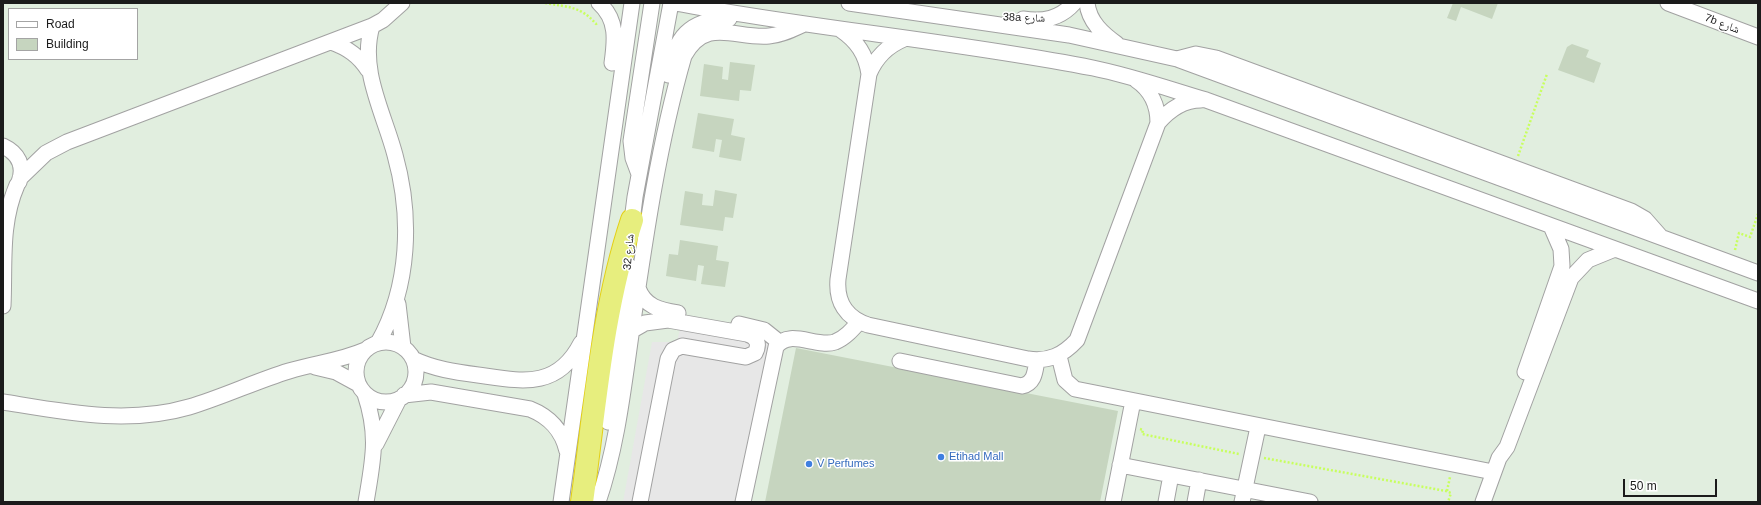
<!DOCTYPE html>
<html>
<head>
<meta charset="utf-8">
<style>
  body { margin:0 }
  #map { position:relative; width:1761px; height:505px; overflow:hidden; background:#e1eedf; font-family:Helvetica,sans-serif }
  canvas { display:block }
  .frame { position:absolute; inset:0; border:4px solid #1b1b1b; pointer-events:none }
  .legend { position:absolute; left:8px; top:8px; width:130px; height:52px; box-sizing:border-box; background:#fff; border:1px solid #a4a4a4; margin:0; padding:5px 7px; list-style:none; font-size:12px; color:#1b1b1b }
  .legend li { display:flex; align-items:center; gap:8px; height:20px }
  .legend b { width:20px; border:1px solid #a4a4a4 }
  .scale { position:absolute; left:1623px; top:479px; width:94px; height:18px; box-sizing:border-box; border:2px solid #1b1b1b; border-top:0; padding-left:5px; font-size:12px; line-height:14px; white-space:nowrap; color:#1b1b1b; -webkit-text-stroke:3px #fff; paint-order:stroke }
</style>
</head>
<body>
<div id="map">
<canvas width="1761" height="505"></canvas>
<div class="frame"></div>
<ul class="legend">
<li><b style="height:5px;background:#fff"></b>Road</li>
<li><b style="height:11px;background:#c6d5bf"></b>Building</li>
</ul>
<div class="scale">50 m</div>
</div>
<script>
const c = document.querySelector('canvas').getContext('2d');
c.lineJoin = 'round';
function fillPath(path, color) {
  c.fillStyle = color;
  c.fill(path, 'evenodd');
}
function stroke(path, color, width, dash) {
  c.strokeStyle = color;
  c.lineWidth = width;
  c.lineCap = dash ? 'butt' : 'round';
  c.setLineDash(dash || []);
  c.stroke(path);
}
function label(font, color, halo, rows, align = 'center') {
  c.font = font + ' Helvetica,"Noto Naskh Arabic",sans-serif';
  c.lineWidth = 3;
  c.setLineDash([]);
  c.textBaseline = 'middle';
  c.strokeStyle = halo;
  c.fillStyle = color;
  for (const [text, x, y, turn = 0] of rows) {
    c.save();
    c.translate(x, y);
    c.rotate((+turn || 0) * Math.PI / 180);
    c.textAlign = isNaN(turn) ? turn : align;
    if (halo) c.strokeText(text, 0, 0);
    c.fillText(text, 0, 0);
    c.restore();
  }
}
fillPath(new Path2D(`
  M682,320L772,337L742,502H623L652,342H677Z`), '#e7e7e7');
fillPath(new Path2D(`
  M1453,3H1498L1492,19L1461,7L1456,21L1447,18Z
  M1572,44L1589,50L1586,57L1601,63L1594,83L1558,70L1567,47Z
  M730,62L755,65L751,91L740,90L739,101L700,96L704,64L723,67L722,79L728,80Z
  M698,113L734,119L731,135L745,138L741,161L719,157L722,140L716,139L714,152L692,148Z
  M715,190L737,194L733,218L725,217L723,231L680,225L685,191L703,194L702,205L713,206Z
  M680,240L718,246L716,260L729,262L725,287L701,284L704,266L698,265L696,281L666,276L669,254L678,255Z
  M796,348L1118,411L1100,502H765Z`), '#c6d5bf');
const minor = new Path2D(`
  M599,3C618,20 615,41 612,63
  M675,3C814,29 955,41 1093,68C1132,76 1169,89 1206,100L1758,301
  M849,3L1069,35L1177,59L1758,273
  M1087,3C1089,22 1103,34 1117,44
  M1668,3L1758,37
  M1023,19C1043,22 1060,19 1074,3
  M372,26C359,70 384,113 395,155C412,216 410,286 378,343
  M841,30C857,41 866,54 869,74
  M904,39C887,46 876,57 869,74L838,279C836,302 846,318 868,325L1028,359C1049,362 1063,355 1077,340L1158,123C1169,110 1183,100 1201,100
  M331,42C348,48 359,56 368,70
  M1177,59L1196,54L1216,58L1631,211L1645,219L1660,236
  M668,75C675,38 689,19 729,19
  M1136,80C1151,90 1158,106 1158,123
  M3,146C18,153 25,166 19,182
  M639,174L633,158L631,141L652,3
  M20,178L46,153L67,142L372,26L383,20L402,3
  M631,229L635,197L671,3
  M638,288C645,307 660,310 678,313
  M398,304L403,347
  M3,306C5,264 0,224 17,185
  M739,324L764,330L779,342
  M631,331L645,323L668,320L747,334C757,337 760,344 755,353L746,357L682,346L673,350L668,359L640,502
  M356 372a30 30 0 1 1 60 0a30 30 0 1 1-60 0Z
  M1059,356L1065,380L1075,389L1493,472
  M413,359C434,369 455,372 478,375C521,381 557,390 581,343
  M900,361L1022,386C1035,383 1035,371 1037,360
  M315,367L336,372L358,384
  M1525,372L1562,266L1561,249L1551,226
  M365,394C379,436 373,460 366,502
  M404,395L431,392L530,409C550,417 562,430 567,451
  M3,402C65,412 127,425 189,407C223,397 256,381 289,371C315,363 340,361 365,350
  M608,422L628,265
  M376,444L399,399
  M1120,465L1310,502
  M561,502L632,3
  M598,502C618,444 624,382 633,321C646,232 659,143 684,56C706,16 735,39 769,36C782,35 793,29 804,24
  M743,502L776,347C789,328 816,348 835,342C845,338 852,330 859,322
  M1113,502L1133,401
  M1166,502L1171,475
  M1195,502L1199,480
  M1242,502L1258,427
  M1483,502L1499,458L1507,447L1571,278L1588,260L1615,249`);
const highway = new Path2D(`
  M582,502C595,408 602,310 632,220`);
stroke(minor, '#a2a2a2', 17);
stroke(highway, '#e4cf14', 24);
stroke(new Path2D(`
  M545,3C567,7 581,6 596,24L598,23
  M1518,156L1547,74
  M1735,250L1739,233L1750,237L1758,214
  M1140,429L1143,430L1142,434L1239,454
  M1264,458L1446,491L1451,493L1448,502
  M1447,491L1450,477`), '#c8ff5f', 2.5, [2, 2]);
stroke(minor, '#fff', 15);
stroke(highway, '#e7ee7e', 22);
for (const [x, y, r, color] of [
  [941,457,4,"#3f7fe0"],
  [809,464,4,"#3f7fe0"]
]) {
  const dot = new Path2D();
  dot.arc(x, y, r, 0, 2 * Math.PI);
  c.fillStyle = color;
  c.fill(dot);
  stroke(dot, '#fff', 1.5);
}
label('11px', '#1b1b1b', '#fff', [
  ["38a شارع",1024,18,2],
  ["7b شارع",1722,24,21],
  ["شارع 32",629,252,-85]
]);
label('11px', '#366cbe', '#fff', [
  ["Etihad Mall",949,457],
  ["V Perfumes",817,464]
], 'left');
</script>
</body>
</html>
